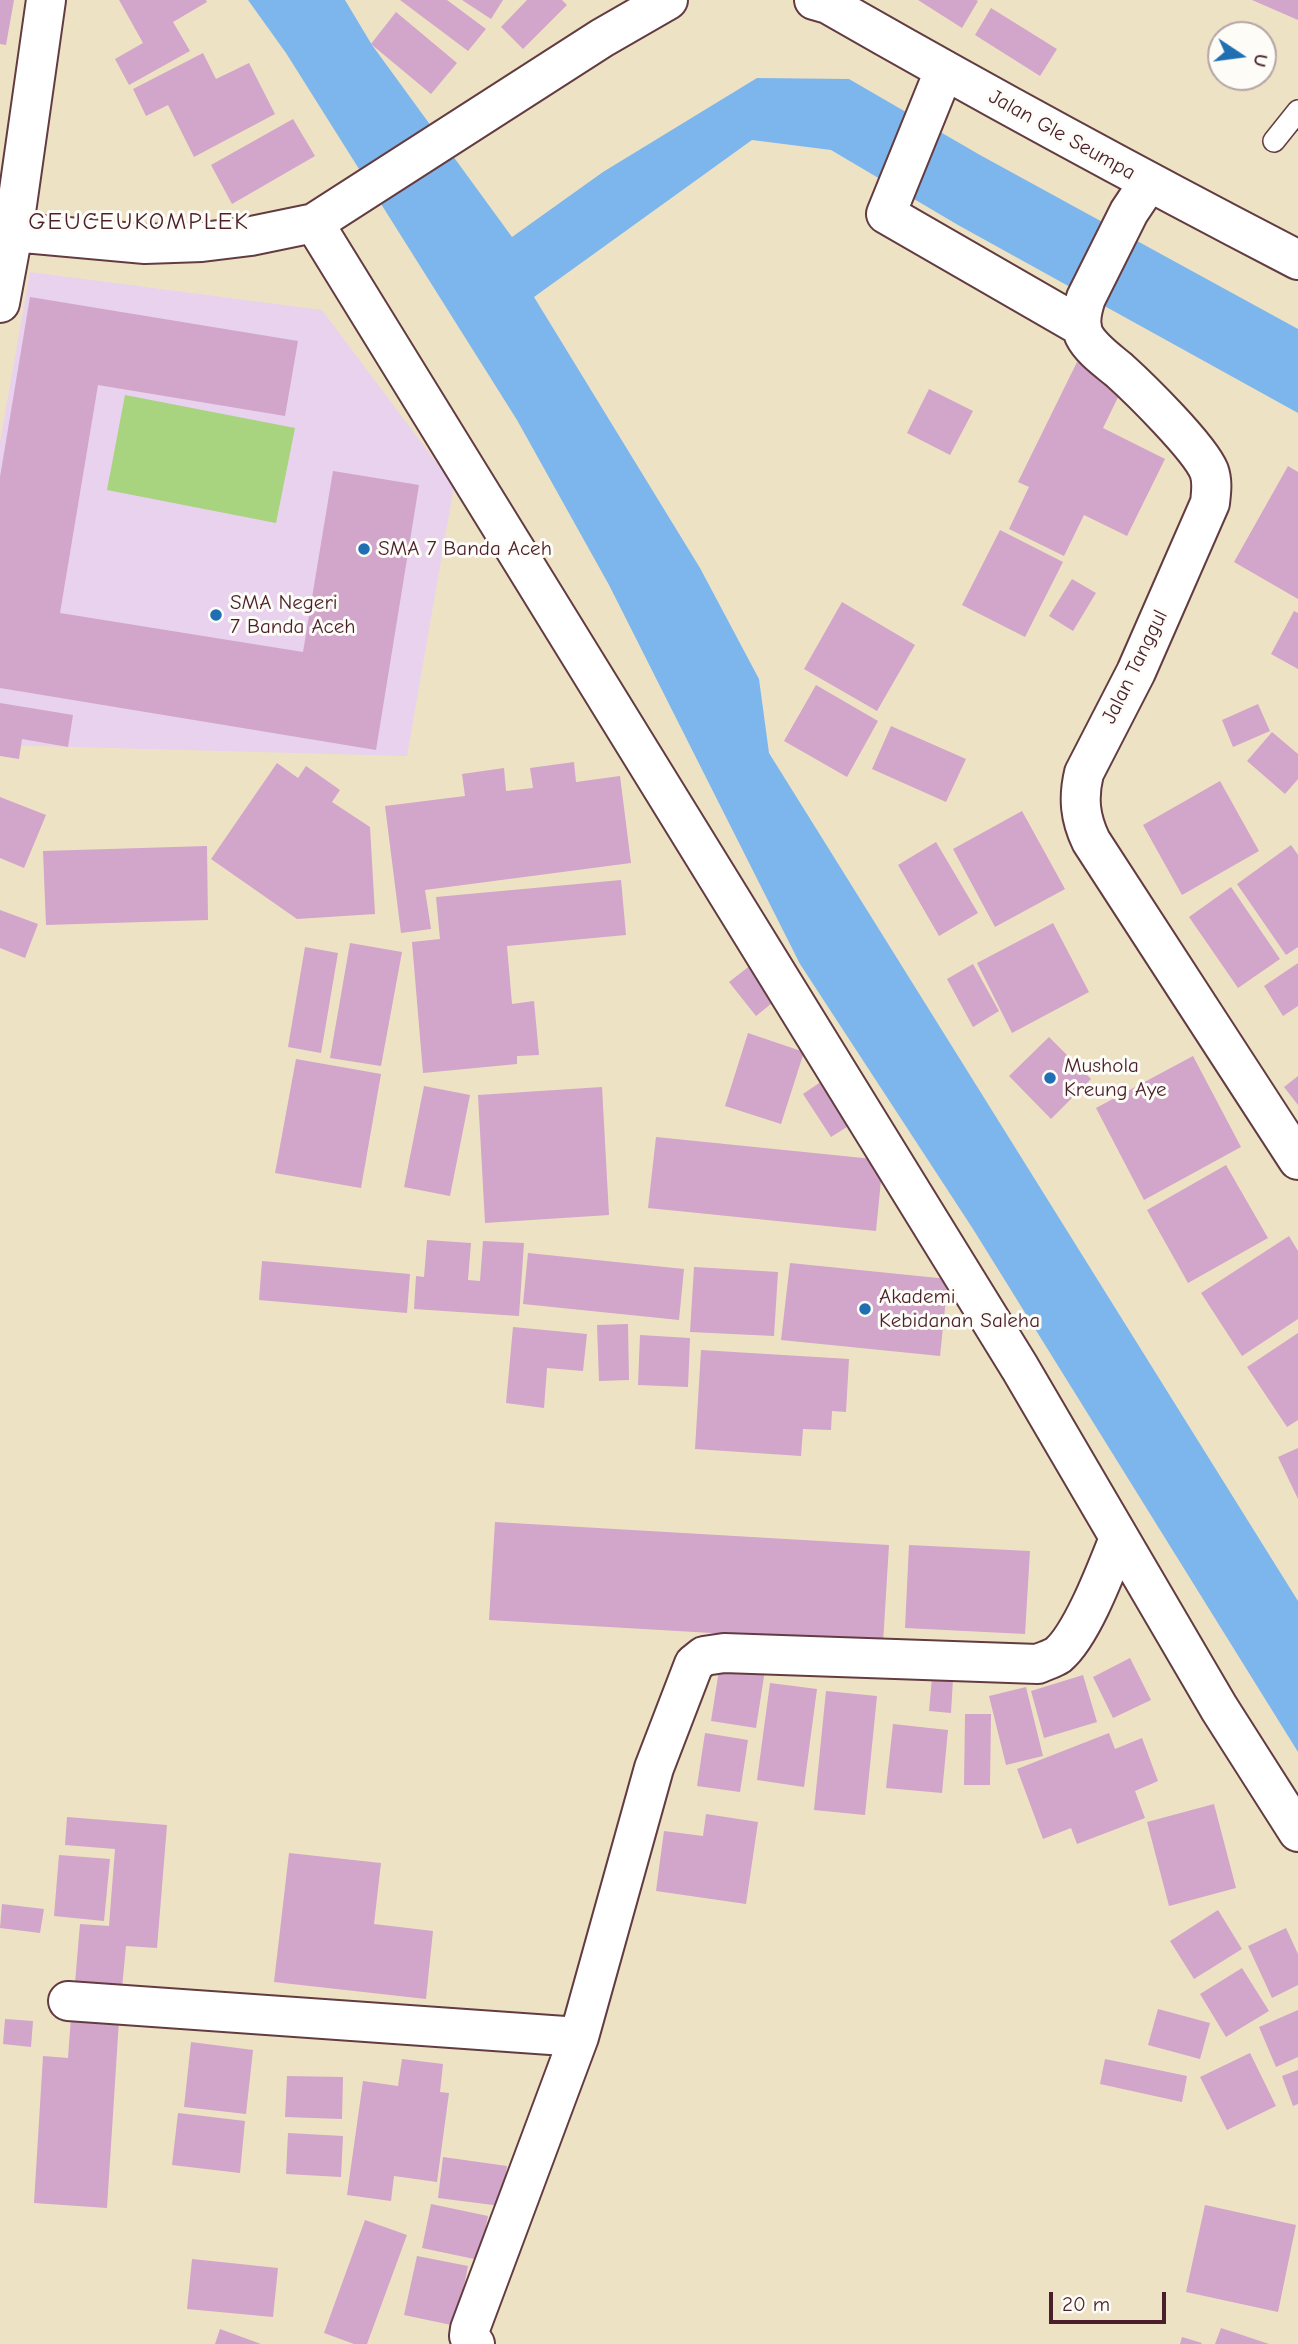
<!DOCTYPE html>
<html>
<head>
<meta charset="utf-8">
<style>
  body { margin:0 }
  #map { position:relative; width:1298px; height:2344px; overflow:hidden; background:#eee2c4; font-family:"Comic Neue",sans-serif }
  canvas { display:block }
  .north { position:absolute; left:1207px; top:21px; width:70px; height:70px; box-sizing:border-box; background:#fdfcf7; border:2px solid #b5a4a5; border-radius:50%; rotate:103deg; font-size:19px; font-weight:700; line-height:28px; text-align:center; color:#4a1f2b }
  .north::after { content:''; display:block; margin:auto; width:24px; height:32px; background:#1f6fb2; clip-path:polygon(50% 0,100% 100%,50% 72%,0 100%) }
  .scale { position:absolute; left:1049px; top:2292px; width:117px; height:32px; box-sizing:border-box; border:4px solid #4a1f2b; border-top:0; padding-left:9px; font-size:21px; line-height:24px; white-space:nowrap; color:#4a1f2b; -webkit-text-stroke:5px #fdfcf7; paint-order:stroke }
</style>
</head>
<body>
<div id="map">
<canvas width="1298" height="2344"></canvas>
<div class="north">U</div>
<div class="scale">20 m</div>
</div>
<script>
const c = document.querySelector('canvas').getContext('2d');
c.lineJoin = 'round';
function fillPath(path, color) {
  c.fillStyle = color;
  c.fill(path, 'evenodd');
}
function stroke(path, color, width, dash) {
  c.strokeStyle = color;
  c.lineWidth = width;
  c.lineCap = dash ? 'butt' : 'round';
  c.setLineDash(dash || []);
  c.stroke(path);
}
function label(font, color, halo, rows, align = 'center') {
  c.font = font + ' "Comic Neue",sans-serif';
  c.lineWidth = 6;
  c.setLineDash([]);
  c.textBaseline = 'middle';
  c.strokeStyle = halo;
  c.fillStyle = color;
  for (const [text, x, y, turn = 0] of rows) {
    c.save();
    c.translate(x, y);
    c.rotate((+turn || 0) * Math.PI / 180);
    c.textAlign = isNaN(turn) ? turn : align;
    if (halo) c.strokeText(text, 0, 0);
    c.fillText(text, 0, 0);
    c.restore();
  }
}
fillPath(new Path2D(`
  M30,272L322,310L454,486L407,756L0,745V442Z`), '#e8d2ee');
fillPath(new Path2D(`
  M125,395L295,428L276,523L107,490Z`), '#a8d37f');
fillPath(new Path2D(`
  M248,0H345L372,45L512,237L603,172L757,78L849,79L980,155L1298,329V413L958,225L831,150L752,140L534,297L700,568L759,679L769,753L1298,1601V1752L973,1229L800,964L609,585L517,420L286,53Z`), '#7db6ed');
fillPath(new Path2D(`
  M0,0H14L6,45L0,44Z
  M119,0H206L207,2L173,22L190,51L129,85L115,59L143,43Z
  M400,0H447L486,29L468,51Z
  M462,0H503L491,19Z
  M527,0H562L567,5L523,49L501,27Z
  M918,0H976L978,1L962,28Z
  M1252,0H1298V20Z
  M991,8L1057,49L1040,76L975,35Z
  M396,12L457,63L431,94L371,44Z
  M203,53L216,79L249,63L275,114L194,157L168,105L146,116L133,89Z
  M293,119L315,156L232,204L211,165Z
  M30,297L298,341L285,416L98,385L60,613L303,652L333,471L419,485L376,750L0,688V477Z
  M1077,362L1124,385L1103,428L1165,459L1127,536L1084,515L1064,556L1009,529L1029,487L1018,482Z
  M929,389L973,411L950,455L907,433Z
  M1288,466L1298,472V599L1234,562Z
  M1000,530L1063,562L1025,637L962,605Z
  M1072,579L1096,593L1073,631L1049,616Z
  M842,602L915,645L877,711L804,669Z
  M1294,611L1298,613V669L1271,654Z
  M816,685L878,721L847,777L784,741Z
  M0,703L73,715L68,747L22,739L19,759L0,756Z
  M1258,704L1270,731L1233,747L1222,720Z
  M891,726L966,759L946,802L872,769Z
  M1272,732L1298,754V779L1285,794L1247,761Z
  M574,762L576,782L620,776L631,863L425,890L431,929L401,933L385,806L465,796L462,774L504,768L506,791L533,788L530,768Z
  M277,763L298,778L306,766L340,790L332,802L370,827L375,914L297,919L211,859Z
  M1220,781L1259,851L1182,895L1143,825Z
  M0,797L46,815L24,868L0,858Z
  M1022,811L1065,889L995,927L953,849Z
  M936,842L978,913L939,936L898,865Z
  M1291,845L1298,855V947L1286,955L1237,884Z
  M207,846L208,920L46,925L43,851Z
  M621,880L626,935L507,946L512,1004L534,1001L539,1055L517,1056V1064L423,1073L412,942L440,939L436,897Z
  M1231,887L1280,959L1238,988L1189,917Z
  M0,910L38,924L25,958L0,948Z
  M1053,923L1089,992L1012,1033L977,963Z
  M350,943L402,952L381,1066L330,1058Z
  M305,947L338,953L321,1053L288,1047Z
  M756,961L782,995L756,1016L729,982Z
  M1298,963V1006L1283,1016L1264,986Z
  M973,964L999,1011L973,1027L947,979Z
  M748,1033L804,1052L781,1124L725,1106Z
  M1049,1037L1091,1079L1051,1119L1009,1076Z
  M1193,1056L1241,1147L1144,1200L1096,1108Z
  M296,1059L381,1074L361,1188L275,1173Z
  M1298,1076V1105L1284,1087Z
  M822,1081L850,1125L831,1137L803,1094Z
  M424,1086L470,1095L450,1196L404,1187Z
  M602,1087L609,1215L485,1223L478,1095Z
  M656,1137L883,1160L876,1231L648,1208Z
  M1226,1165L1268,1238L1188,1283L1147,1210Z
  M1289,1236L1298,1251V1319L1242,1356L1201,1293Z
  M427,1240L471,1243L468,1280L480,1281L483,1241L524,1243L519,1316L414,1309L416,1276L424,1277Z
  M528,1253L684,1269L679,1320L523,1304Z
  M262,1261L410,1274L407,1313L259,1300Z
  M790,1263L948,1279L940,1356L781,1340Z
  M694,1267L778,1272L774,1336L690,1332Z
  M628,1324L629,1380L599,1381L597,1325Z
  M513,1327L587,1334L583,1371L547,1368L544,1408L506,1403Z
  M1298,1333V1420L1287,1427L1247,1367Z
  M640,1335L690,1338L688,1387L638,1385Z
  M701,1350L849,1359L846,1412L832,1411L831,1430L803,1429L801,1456L695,1449Z
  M1298,1448V1499L1278,1457Z
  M495,1522L889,1545L883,1643L489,1620Z
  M909,1545L1030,1551L1025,1634L905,1628Z
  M1130,1658L1151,1700L1113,1718L1093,1677Z
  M720,1664L765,1670L756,1728L711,1721Z
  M1083,1675L1097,1722L1044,1738L1031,1691Z
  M932,1678L953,1679L951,1713L929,1711Z
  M770,1683L817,1689L804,1787L757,1780Z
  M1026,1687L1043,1756L1006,1765L989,1696Z
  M826,1691L877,1696L865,1815L814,1810Z
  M965,1714H991L990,1785H964Z
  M893,1724L948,1730L942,1793L886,1788Z
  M705,1733L748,1740L740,1792L697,1786Z
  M1109,1733L1115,1749L1142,1738L1158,1781L1135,1791L1145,1818L1077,1844L1071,1828L1043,1839L1017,1769Z
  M1214,1804L1236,1888L1169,1906L1147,1822Z
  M706,1814L758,1822L746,1904L656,1891L664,1831L703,1836Z
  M67,1817L167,1825L157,1948L126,1946L122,1988L75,1983L80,1924L109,1926L115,1849L65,1845Z
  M289,1853L381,1863L374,1924L433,1931L426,1999L274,1982Z
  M59,1855L110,1859L104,1921L54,1916Z
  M2,1904L44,1909L40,1933L0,1928Z
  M1218,1910L1242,1949L1194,1979L1170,1941Z
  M1286,1928L1298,1954V1985L1272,1998L1248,1946Z
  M1242,1968L1269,2011L1226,2037L1200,1994Z
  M1158,2009L1210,2023L1200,2059L1148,2045Z
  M1298,2010V2057L1276,2067L1259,2027Z
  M71,2017L119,2020L107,2208L34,2203L43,2056L68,2058Z
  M5,2019L33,2021L31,2047L3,2044Z
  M191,2042L253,2050L246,2114L184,2107Z
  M1250,2053L1276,2106L1227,2130L1200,2077Z
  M402,2059L443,2064L440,2092L449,2093L437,2182L394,2176L391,2201L347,2195L363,2081L398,2086Z
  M1105,2059L1187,2076L1182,2102L1100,2084Z
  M1298,2070V2104L1293,2106L1282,2076Z
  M287,2076L343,2077L342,2119L285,2117Z
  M178,2113L245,2121L240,2173L172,2165Z
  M288,2133L343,2136L341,2177L286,2174Z
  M443,2157L507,2166L501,2206L438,2198Z
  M431,2204L488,2216L479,2260L422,2248Z
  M1205,2205L1296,2225L1278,2312L1186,2292Z
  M365,2220L407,2235L367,2344H354L324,2333Z
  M417,2256L468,2266L456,2326L404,2315Z
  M192,2259L278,2268L273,2317L187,2309Z
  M1221,2328L1269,2344H1215Z
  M220,2329L261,2344H215Z
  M1182,2337L1202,2343L1201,2344H1180Z`), '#d2a5ca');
const lane = new Path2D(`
  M1274,141L1298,111`);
const street = new Path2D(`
  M814,0L828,4C983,93 1140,178 1298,260
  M944,71L886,214L1082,327
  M1149,182L1129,212L1086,298C1082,310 1079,324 1084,335C1091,349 1107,360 1119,370C1140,389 1199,447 1209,471C1213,482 1211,493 1210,503L1136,672L1084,773C1078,798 1080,818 1091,841L1298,1160
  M314,223L1020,1368L1219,1708L1298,1832
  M0,231L145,244L202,242L251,236L314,223L602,38L668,0
  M0,303L13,233L46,0
  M68,2001L579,2037
  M475,2344L469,2336L470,2329L579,2037L654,1768L694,1664L704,1656L724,1653L1038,1664C1044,1661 1052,1659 1058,1655C1082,1635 1107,1568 1119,1538`);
stroke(lane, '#633c42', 24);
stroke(street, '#633c42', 42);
stroke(lane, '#fff', 21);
stroke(street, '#fff', 38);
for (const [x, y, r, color] of [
  [364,549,7,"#1f6fb2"],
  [216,615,7,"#1f6fb2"],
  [1050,1078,7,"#1f6fb2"],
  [865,1309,7,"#1f6fb2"]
]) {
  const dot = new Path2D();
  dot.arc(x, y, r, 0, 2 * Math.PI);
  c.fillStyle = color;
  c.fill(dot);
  stroke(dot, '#fdfcf7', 2.5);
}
label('21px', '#4a1f2b', '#fdfcf7', [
  ["Jalan Gle Seumpa",1062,135,29],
  ["Jalan Tanggul",1135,667,-64]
]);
label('21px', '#4a1f2b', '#fdfcf7', [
  ["SMA 7 Banda Aceh",378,549],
  ["SMA Negeri",230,603],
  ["7 Banda Aceh",230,627],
  ["Mushola",1064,1066],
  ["Kreung Aye",1064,1090],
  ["Akademi",879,1297],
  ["Kebidanan Saleha",879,1321]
], 'left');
c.letterSpacing = '2px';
label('24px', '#4a1f2b', '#fdfcf7', [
  ["GEUCEUKOMPLEK",139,222]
]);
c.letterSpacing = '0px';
</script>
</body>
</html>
